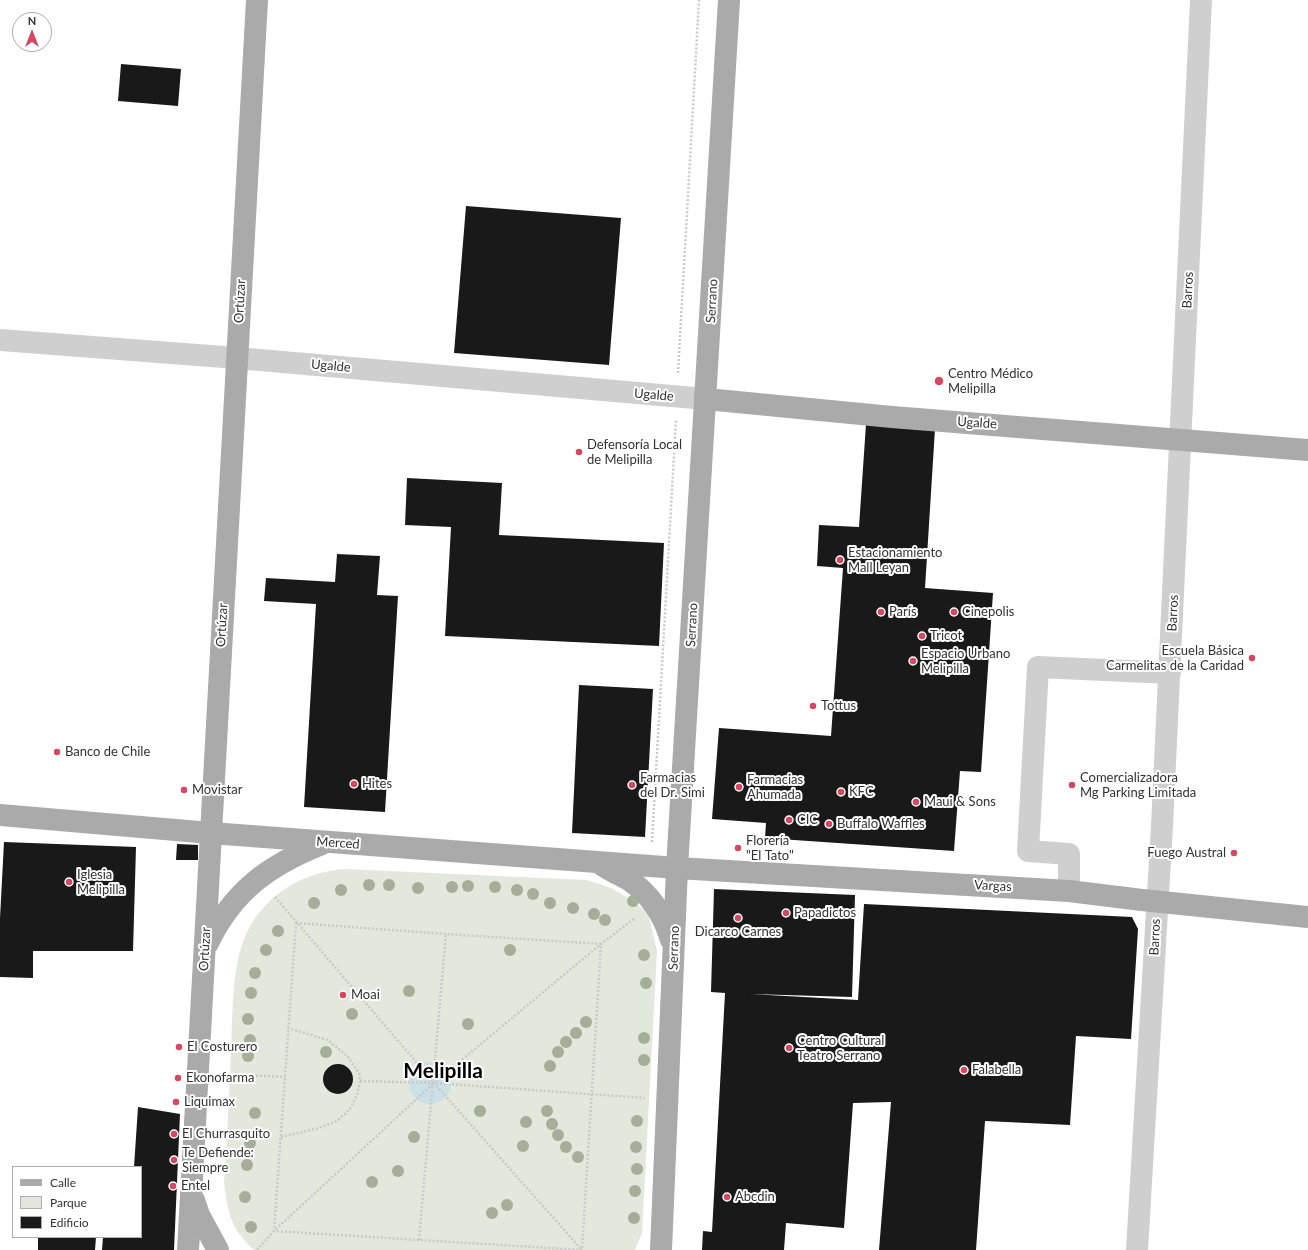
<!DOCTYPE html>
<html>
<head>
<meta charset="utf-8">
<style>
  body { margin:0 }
  #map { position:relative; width:1308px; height:1250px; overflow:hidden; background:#fff; font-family:Lato,sans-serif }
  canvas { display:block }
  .legend { position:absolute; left:12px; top:1166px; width:130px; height:72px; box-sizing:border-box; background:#fff; border:1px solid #adadad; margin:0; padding:5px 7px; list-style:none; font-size:12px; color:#323232 }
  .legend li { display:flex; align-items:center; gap:8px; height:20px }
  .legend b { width:20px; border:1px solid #adadad }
  .north { position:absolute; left:12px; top:12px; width:40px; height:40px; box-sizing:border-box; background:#fff; border:1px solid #adadad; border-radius:50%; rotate:0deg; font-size:11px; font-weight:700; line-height:16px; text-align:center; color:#323232 }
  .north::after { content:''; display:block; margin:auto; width:14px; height:18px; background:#d6485f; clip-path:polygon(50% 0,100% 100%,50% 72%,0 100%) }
</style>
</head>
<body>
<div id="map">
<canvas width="1308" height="1250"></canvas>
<ul class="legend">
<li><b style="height:5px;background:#aaa"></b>Calle</li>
<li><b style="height:11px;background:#e3e8dc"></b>Parque</li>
<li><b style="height:11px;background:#191919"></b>Edificio</li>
</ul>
<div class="north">N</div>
</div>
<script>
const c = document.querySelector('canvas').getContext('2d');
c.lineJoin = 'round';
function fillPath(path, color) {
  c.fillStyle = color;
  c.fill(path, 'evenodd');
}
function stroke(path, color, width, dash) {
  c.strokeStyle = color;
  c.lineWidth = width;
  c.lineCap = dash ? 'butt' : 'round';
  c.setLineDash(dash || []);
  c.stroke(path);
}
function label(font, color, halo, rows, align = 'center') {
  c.font = font + ' Lato,sans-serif';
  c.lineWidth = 4;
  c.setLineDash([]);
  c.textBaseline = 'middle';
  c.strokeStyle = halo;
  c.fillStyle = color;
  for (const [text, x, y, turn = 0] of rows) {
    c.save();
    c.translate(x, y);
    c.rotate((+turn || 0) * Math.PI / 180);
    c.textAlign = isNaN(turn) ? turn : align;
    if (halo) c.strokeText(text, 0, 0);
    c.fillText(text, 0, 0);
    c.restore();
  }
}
fillPath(new Path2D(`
  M345,869L587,880L611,888L633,901L648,913L657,951L642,1233L635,1250H254C229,1226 229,1215 224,1183C227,1139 229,1096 231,1053C233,1017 231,975 243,942C259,898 300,872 345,869Z`), '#e3e8dc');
fillPath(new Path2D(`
  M409 1083a21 21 0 1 1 42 0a21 21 0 1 1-42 0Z`), '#cbdfe7');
fillPath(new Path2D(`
  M121,64L181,69L178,106L118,101Z
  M466,206L621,218L609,365L454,353Z
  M866,424L935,429L925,588L993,593L981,772L960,771L954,851L765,838L766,823L712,819L719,728L831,736L843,568L817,566L819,525L859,527Z
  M407,478L502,483L499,535L664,543L659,646L445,636L451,527L405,525Z
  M337,554L380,556L377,595L398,596L385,812L304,807L316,604L264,601L266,578L335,582Z
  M579,685L653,689L645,837L572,833Z
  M4,842L136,847L133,951H33V978L0,977V918Z
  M177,844L198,845V860H176Z
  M714,889L855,895L852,997L750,994L858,1000L864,904L1132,917L1138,929L1131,1039L1076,1036L1070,1125L985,1121L976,1250H879L891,1102L853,1103L844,1228L786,1223L784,1250H702L703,1231L712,1232L725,993L711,992Z
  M323 1079a15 15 0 1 1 30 0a15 15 0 1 1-30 0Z
  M138,1107L180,1114L174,1250H102L103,1237H141V1167H134Z
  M38,1237H96L95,1250H38Z`), '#191919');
stroke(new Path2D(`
  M678,373L699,0
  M652,842L676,420
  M275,897L434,1083L582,1250
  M296,923L446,934L601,944L582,1250L274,1231Z
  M220,1074L285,1077
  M360,1081L434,1083L645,1098
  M281,1137L319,1128L337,1121L350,1109L357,1095L360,1081L359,1073L348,1057L328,1040L288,1028
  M419,1240L446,934
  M257,1250L274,1231L434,1083L601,944L635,918`), '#c9c9c9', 2.5, [2, 2]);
stroke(new Path2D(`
  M0,340L237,358L706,399
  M1069,891V854L1028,851L1038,667L1170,673
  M1137,1250L1162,826L1201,0`), '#cfcfcf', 22);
stroke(new Path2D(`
  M706,399L892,417L1308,450
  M0,815L211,833L677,868L1069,891L1142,900L1308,917
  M602,865C611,871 620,875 629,880C650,894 664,916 671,940
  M208,943C233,891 269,865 322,844
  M194,1200L199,1215L218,1250
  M188,1250L257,0
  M661,1250L677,868L729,0`), '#aaa', 22);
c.fillStyle = '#a4ae98';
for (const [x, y] of [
  [369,885],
  [389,885],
  [468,886],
  [452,887],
  [495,887],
  [418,888],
  [341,890],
  [517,890],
  [533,894],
  [633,901],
  [314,903],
  [550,903],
  [573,908],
  [594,914],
  [605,920],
  [278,931],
  [266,950],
  [510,950],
  [644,955],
  [255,973],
  [646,983],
  [409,991],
  [251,993],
  [352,1014],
  [248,1019],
  [586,1022],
  [468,1024],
  [576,1033],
  [644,1038],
  [250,1040],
  [566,1042],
  [326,1052],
  [558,1052],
  [248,1056],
  [644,1060],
  [550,1066],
  [480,1111],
  [547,1111],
  [255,1113],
  [637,1121],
  [526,1122],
  [552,1124],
  [558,1135],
  [414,1137],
  [250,1143],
  [523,1146],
  [566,1147],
  [636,1147],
  [578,1157],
  [247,1165],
  [637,1169],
  [398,1171],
  [372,1182],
  [635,1191],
  [245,1197],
  [507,1205],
  [492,1213],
  [634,1218],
  [251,1227]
]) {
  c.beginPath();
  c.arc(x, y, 6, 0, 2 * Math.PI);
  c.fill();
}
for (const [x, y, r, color] of [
  [939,381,5,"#d6485f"],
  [579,452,4,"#d6485f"],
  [840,560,4,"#d6485f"],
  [881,612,4,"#d6485f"],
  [954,612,4,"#d6485f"],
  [922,636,4,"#d6485f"],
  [1252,658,4,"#d6485f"],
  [913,661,4,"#d6485f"],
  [813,706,4,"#d6485f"],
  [57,752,4,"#d6485f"],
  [354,784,4,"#d6485f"],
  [632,785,4,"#d6485f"],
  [1072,785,4,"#d6485f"],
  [739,787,4,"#d6485f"],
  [184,790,4,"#d6485f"],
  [841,792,4,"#d6485f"],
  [916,802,4,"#d6485f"],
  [789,820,4,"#d6485f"],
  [829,824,4,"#d6485f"],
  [738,848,4,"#d6485f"],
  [1234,853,4,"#d6485f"],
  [69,882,4,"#d6485f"],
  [786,913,4,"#d6485f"],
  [738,918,4,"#d6485f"],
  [343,995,4,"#d6485f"],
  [179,1047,4,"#d6485f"],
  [789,1048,4,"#d6485f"],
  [964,1070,4,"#d6485f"],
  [178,1078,4,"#d6485f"],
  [176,1102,4,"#d6485f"],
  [174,1134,4,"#d6485f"],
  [174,1160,4,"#d6485f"],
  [173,1186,4,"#d6485f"],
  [727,1197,4,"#d6485f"]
]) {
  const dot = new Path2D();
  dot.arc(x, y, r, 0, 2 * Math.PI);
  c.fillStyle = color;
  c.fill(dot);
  stroke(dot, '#fff', 1.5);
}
label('13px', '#323232', '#fff', [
  ["Barros",1188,290,-87],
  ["Ortúzar",240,301,-87],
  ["Serrano",712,301,-87],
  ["Ugalde",331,366,5],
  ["Ugalde",654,395,5],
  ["Ugalde",977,423,4],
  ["Barros",1173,613,-87],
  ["Ortúzar",222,625,-87],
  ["Serrano",692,625,-87],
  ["Merced",338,843,4],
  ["Vargas",993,886,3],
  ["Barros",1155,937,-87],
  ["Serrano",674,948,-88],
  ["Ortúzar",205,949,-87]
]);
label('13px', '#323232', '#fff', [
  ["Centro Médico",948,374],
  ["Melipilla",948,389],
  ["Defensoría Local",587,445],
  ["de Melipilla",587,460],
  ["Estacionamiento",848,553],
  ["Mall Leyan",848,568],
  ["París",889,612],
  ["Cinepolis",962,612],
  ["Tricot",930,636],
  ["Escuela Básica",1244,651,"right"],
  ["Carmelitas de la Caridad",1244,666,"right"],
  ["Espacio Urbano",921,654],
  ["Melipilla",921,669],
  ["Tottus",821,706],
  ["Banco de Chile",65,752],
  ["Farmacias",640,778],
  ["del Dr. Simi",640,793],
  ["Comercializadora",1080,778],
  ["Mg Parking Limitada",1080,793],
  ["Farmacias",747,780],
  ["Ahumada",747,795],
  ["Hites",362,784],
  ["Movistar",192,790],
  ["KFC",849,792],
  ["Maui & Sons",924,802],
  ["CIC",797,820],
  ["Buffalo Waffles",837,824],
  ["Florería",746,841],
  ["\"El Tato\"",746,856],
  ["Fuego Austral",1226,853,"right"],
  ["Iglesia",77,875],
  ["Melipilla",77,890],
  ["Papadictos",794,913],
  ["Dicarco Carnes",738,932,"center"],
  ["Moai",351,995],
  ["Centro Cultural",797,1041],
  ["Teatro Serrano",797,1056],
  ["El Costurero",187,1047],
  ["Falabella",972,1070],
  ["Ekonofarma",186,1078],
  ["Liquimax",184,1102],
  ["El Churrasquito",182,1134],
  ["Te Defiende:",182,1153],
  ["Siempre",182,1168],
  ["Entel",181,1186],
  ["Abcdin",735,1197]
], 'left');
label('bold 21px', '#000', '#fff', [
  ["Melipilla",443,1071]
]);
</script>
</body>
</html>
